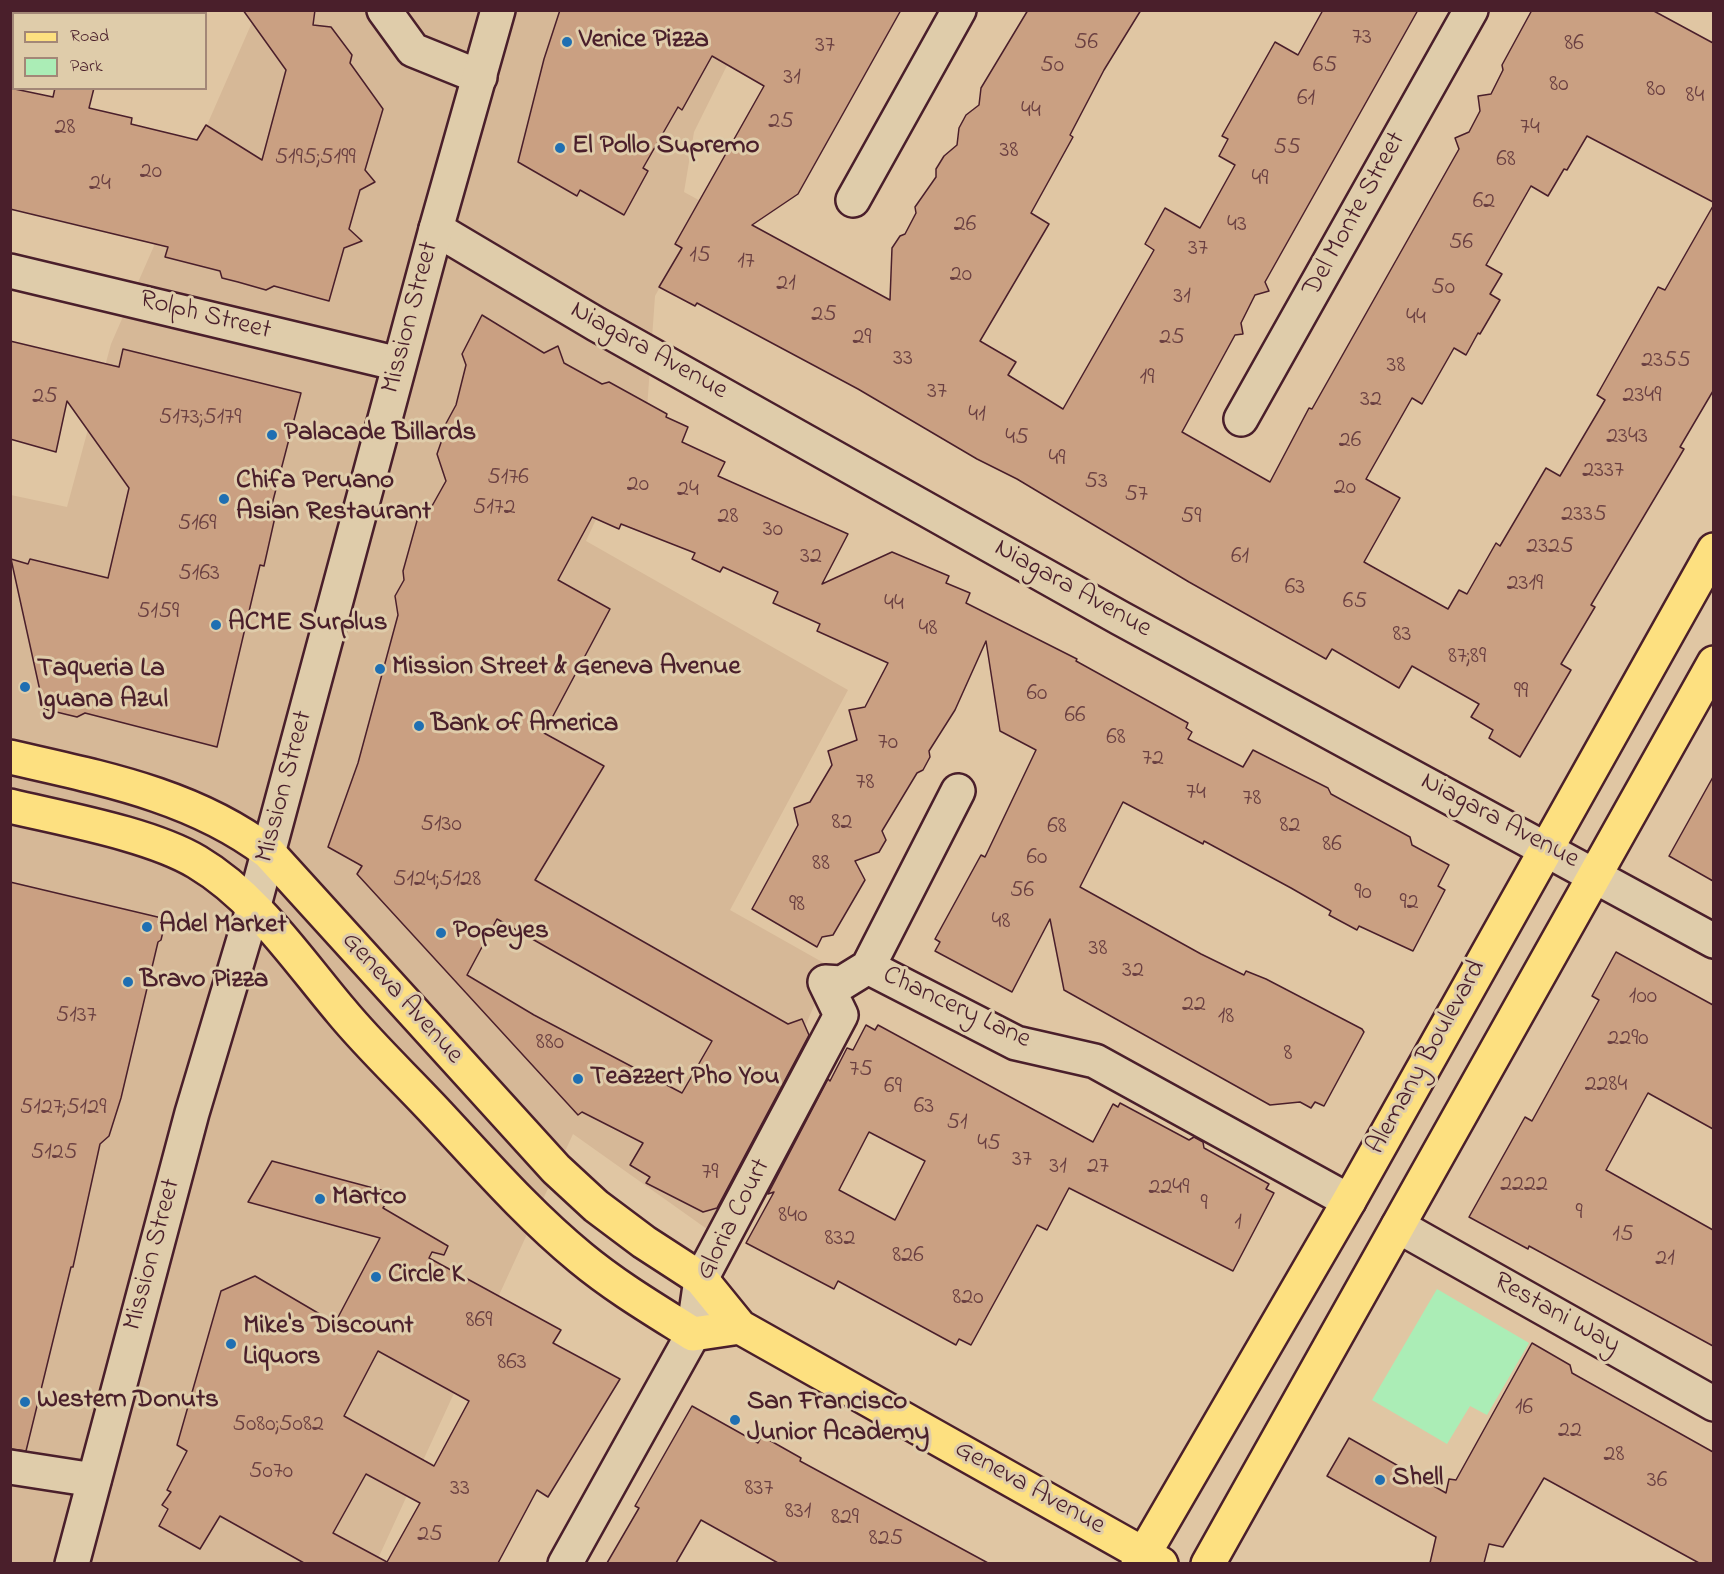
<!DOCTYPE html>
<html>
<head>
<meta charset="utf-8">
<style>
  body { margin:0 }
  #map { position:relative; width:1724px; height:1574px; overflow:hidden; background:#e0c6a3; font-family:"Indie Flower",sans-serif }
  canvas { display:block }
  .frame { position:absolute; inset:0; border:12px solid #4a1f2b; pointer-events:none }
  .legend { position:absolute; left:12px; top:12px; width:195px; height:78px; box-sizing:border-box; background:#dfccaa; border:2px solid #a38777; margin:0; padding:8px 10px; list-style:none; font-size:18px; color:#4a1f2b }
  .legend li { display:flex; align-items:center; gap:12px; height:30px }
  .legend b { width:30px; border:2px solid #a38777 }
</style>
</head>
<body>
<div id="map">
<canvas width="1724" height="1574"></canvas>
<div class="frame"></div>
<ul class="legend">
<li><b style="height:8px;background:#fde080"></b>Road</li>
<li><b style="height:16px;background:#abedb6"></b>Park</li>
</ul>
</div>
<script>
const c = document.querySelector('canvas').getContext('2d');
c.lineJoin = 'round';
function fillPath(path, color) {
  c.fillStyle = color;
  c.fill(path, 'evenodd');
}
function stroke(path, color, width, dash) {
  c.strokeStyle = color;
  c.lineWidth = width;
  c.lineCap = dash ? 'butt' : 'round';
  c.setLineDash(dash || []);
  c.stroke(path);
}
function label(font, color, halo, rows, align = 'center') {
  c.font = font + ' "Indie Flower",sans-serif';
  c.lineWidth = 6;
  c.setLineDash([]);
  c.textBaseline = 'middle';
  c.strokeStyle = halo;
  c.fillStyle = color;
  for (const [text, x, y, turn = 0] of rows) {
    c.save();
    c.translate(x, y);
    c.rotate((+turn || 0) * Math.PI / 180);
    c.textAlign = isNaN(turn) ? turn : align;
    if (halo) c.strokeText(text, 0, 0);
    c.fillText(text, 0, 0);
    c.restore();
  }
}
fillPath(new Path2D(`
  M257,11H754L694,132L684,192L706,204L655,296L647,409L586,541L848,690L730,910L831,967L714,1234L573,1134L376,1563L11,1564V495L67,507L111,344Z`), '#d6b897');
fillPath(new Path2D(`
  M1437,1289L1529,1343L1487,1415L1470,1406L1447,1444L1372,1400Z`), '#abedb6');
const building = new Path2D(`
  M243,10H315L313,25L331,27L352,55L350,63L383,109L365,170L375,182L360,190L349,229L362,241L344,248L329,301L274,286L266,290L238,282L222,278L220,271L165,257L168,247L10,209V88L53,97L55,88H94L89,108L132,118L131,124L197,140L206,125L262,160L286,70Z
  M560,10H901L798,194L752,225L890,300L892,248L900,236L905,234L916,213L915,207L936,177V169L944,156L957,145L959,128L966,115L979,105L981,88L1028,10H1141L1104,70L1070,135L1073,137L1031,213L1049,224L980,341L1016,362L1008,375L1063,409L1154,250L1145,244L1165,208L1200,228L1235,165L1219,156L1228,139L1222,136L1275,42L1298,55L1323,10H1418L1265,282L1269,291L1255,295L1241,323L1243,334L1235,335L1182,432L1270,482L1309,408L1312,409L1459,149L1455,138L1469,132L1480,111L1478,96L1491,94L1503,70L1502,65L1532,10H1652L1713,43V202L1587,136L1567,170L1564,169L1548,196L1531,186L1486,265L1502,274L1490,294L1500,300L1480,334L1478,333L1466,355L1454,348L1422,404L1412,398L1366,479L1400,498L1364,562L1448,609L1459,590L1467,594L1496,543L1500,546L1546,468L1560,476L1605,400L1597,395L1658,287L1665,290L1713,206V391L1680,447L1684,449L1591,605L1595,607L1561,664L1571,670L1520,757L1489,738L1493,730L1471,717L1479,704L1412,666L1399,688L1332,649L1326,659L1189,582L1017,479L977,459L858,389L697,303L695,306L659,287L682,248L675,244L764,86L712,56L682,110L678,107L643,168L648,171L624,215L580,190L577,196L518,162L544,59Z
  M482,315L544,353L558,346L564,363L602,384L609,382L667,414L666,417L688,427L682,442L725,462L718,476L848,534L822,584L892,552L949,576L946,583L970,593L966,603L1077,659L1076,661L1188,723L1186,728L1192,732L1188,739L1243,767L1253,750L1328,788L1331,794L1410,837L1412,845L1449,865L1438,886L1445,890L1413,951L1359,926L1357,930L1329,915L1331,911L1291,888L1204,841L1203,844L1123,802L1080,887L1201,954L1244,975L1246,971L1266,979L1362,1029L1364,1032L1324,1106L1315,1102L1311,1108L1300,1102L1270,1105L1064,990L1050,919L1012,992L935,951L940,942L935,939L981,855L985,857L1036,750L1000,731L986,641L955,710L929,751L930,757L923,770L917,773L882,831L886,840L879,852L855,861L865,880L833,935L822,937L817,947L752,909L798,825L794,808L810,802L832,765L828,751L857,740L849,710L865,707L888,663L817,631L820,624L773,603L778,592L723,567L720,572L692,559L695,553L621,524L619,529L592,517L558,580L610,609L544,733L604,766L535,880L788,1024L802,1019L809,1035L717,1208L703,1212L646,1183L650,1177L630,1165L643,1143L582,1112L578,1115L357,874L362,866L328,847L358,763L398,615L395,596L404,580L403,571L420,510L432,506L446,481L437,454L445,431L443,429L456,405L466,365L462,354ZM497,919L712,1041L682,1093L534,1015L467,975Z
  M10,341L119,367L123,349L301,393L269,516L275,517L264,566L260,565L217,747L85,713L77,717L44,709L11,559L28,564L30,559L108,578L129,488L67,401L56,452L10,439Z
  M1713,777V881L1669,856Z
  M10,882L166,919L161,940L158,942L121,1098L109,1136L100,1144L73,1267H71L26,1451L10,1449Z
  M1616,952L1713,1005V1129L1648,1093L1606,1170L1713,1230V1346L1529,1246L1528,1249L1469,1217L1525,1117L1532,1121L1583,1029L1599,1000L1592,996Z
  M866,1025L875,1030L878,1025L1093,1142L1113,1104L1118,1107L1120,1103L1189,1140L1194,1137L1203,1142L1204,1148L1269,1184L1266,1189L1274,1193L1233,1271L1069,1188L1047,1230L1037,1225L971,1345L959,1339L956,1345L838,1281L834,1289L746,1243L774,1192L768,1194L828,1079L830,1081L847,1048L853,1050ZM869,1132L925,1161L895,1220L839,1190Z
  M272,1161L392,1193L383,1208L448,1246L444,1255L432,1252L429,1258L561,1330L553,1343L620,1379L548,1497L537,1490L498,1563H304L220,1516L200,1549L159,1526L168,1509L162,1505L171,1492L167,1490L187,1451L177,1445L221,1291L255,1276L335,1323L380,1238L248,1202ZM378,1351L469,1401L434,1466L344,1416ZM366,1474L420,1503L387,1562L333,1533Z
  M1532,1343L1570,1365L1572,1373L1713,1452V1563H1699L1544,1478L1503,1547L1489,1544L1484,1563H1430L1436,1537L1327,1476L1349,1438L1446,1493L1449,1479L1456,1480Z
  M692,1406L758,1443L762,1436L801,1458L800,1461L988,1563H778L701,1520L676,1563H607L639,1508L635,1506Z`);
fillPath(building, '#caa082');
stroke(building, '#4a1f2b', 1.5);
const street = new Path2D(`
  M384,10L413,50L480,77
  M853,200L959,10
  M436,229L596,324L1120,618L1714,941
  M10,271L399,364
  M1241,419L1471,10
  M958,791L868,967L1016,1043L1095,1061L1349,1201
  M1398,1226L1714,1404
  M10,1467L94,1480
  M565,1564L693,1334L701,1279L841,1015L825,982L842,983L868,967`);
const secondary = new Path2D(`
  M72,1564L192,1113L253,909L436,229L498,10`);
const primary = new Path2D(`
  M10,757C101,778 193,795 268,852L556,1169L596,1206L644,1242L701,1279L740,1327L1161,1564
  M10,806C64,819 150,834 197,862C256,897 297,959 341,1011C369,1045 401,1075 431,1107C479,1158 526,1213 581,1258C616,1287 655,1310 693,1334L740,1327
  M1138,1564L1349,1201L1714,550
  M1208,1564L1714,663`);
stroke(street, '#4a1f2b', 38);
stroke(secondary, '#4a1f2b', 38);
stroke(primary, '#4a1f2b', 38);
stroke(street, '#dfccaa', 33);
stroke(secondary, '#dfccaa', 33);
stroke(primary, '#fde080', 33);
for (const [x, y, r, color] of [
  [567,42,6,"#1f6fb2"],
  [560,148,6,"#1f6fb2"],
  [272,435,6,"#1f6fb2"],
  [224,499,6,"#1f6fb2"],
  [216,625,6,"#1f6fb2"],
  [380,669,6,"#1f6fb2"],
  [25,687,6,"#1f6fb2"],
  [419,726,6,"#1f6fb2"],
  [147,927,6,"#1f6fb2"],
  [441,933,6,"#1f6fb2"],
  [128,982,6,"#1f6fb2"],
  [578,1079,6,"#1f6fb2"],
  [320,1199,6,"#1f6fb2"],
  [376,1277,6,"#1f6fb2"],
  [231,1344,6,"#1f6fb2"],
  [25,1402,6,"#1f6fb2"],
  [735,1420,6,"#1f6fb2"],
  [1380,1480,6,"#1f6fb2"]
]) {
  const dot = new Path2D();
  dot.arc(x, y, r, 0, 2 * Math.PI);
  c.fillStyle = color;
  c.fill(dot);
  stroke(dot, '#dfccaa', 2);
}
label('24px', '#6a3f41', null, [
  ["73",1362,39],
  ["56",1086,44],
  ["86",1574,45],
  ["37",825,47],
  ["50",1052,67],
  ["65",1325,67],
  ["31",792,79],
  ["80",1559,86],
  ["80",1656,91],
  ["84",1695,97],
  ["61",1306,100],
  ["44",1031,112],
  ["25",781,123],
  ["28",65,129],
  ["74",1530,129],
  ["55",1287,149],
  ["38",1009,152],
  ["5195;5199",315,159],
  ["68",1506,161],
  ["20",151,173],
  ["49",1260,180],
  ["24",100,185],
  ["62",1484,203],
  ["26",965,226],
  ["43",1237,226],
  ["56",1461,244],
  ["37",1198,250],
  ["15",700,257],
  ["17",746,263],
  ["20",961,276],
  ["21",786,285],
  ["50",1443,289],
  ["31",1182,298],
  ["25",824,316],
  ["44",1416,319],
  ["29",862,339],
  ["25",1172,339],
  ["33",903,360],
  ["2355",1666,362],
  ["38",1396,367],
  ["19",1147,379],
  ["37",937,393],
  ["2349",1642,397],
  ["25",45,398],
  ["32",1371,401],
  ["41",977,416],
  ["5173;5179",200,419],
  ["2343",1627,438],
  ["45",1017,439],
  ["26",1350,442],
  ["49",1057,460],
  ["2337",1603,472],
  ["5176",508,479],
  ["53",1096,483],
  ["20",638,486],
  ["20",1345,489],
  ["24",688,491],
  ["57",1136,496],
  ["5172",494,509],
  ["2335",1584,516],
  ["28",728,518],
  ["59",1191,518],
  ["5169",197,525],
  ["30",773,531],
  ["2325",1550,548],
  ["32",811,558],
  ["61",1240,558],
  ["5163",199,575],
  ["2319",1525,585],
  ["63",1295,589],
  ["65",1355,603],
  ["44",894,605],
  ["5159",158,613],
  ["48",928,630],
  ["83",1402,636],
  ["87;89",1467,658],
  ["99",1521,693],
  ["60",1037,695],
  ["66",1075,717],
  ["68",1116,739],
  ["70",888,744],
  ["72",1153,760],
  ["78",865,784],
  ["74",1196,794],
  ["78",1252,800],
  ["82",842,824],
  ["5130",441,826],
  ["82",1290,827],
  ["68",1057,828],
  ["86",1332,846],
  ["60",1037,859],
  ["88",821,865],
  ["5124;5128",437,881],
  ["56",1022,892],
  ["90",1363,894],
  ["92",1409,904],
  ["98",797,906],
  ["48",1001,923],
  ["38",1098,950],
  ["32",1133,972],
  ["100",1643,998],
  ["22",1194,1006],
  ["5137",76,1017],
  ["18",1226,1018],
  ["2290",1628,1040],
  ["880",550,1044],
  ["8",1288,1055],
  ["75",861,1071],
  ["2284",1606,1086],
  ["69",893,1088],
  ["63",924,1108],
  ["5127;5129",63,1109],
  ["51",957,1124],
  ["45",989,1145],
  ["5125",54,1154],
  ["37",1022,1161],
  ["31",1058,1168],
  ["27",1098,1168],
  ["79",710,1174],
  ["2222",1524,1186],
  ["2249",1169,1189],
  ["9",1204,1205],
  ["9",1579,1214],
  ["840",793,1217],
  ["1",1238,1224],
  ["15",1623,1236],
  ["832",840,1240],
  ["826",908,1257],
  ["21",1665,1260],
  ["820",968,1299],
  ["869",479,1322],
  ["863",512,1364],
  ["16",1524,1409],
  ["5080;5082",278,1426],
  ["22",1570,1432],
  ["28",1614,1456],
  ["5070",271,1473],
  ["36",1657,1482],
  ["33",460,1490],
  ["837",759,1490],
  ["831",798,1513],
  ["829",845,1519],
  ["25",430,1536],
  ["825",886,1540]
]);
label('bold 27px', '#4a1f2b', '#dfccaa', [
  ["Venice Pizza",579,42],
  ["El Pollo Supremo",572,148],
  ["Palacade Billards",284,435],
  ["Chifa Peruano",236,483],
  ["Asian Restaurant",236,514],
  ["ACME Surplus",228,625],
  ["Mission Street & Geneva Avenue",392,669],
  ["Taqueria La",37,671],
  ["Iguana Azul",37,702],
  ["Bank of America",431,726],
  ["Adel Market",159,927],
  ["Popeyes",453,933],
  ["Bravo Pizza",140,982],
  ["Teazzert Pho You",590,1079],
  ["Martco",332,1199],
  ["Circle K",388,1277],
  ["Mike's Discount",243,1328],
  ["Liquors",243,1359],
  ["Western Donuts",37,1402],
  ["San Francisco",747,1404],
  ["Junior Academy",747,1435],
  ["Shell",1392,1480]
], 'left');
label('27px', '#4a1f2b', '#dfccaa', [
  ["Del Monte Street",1356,215,-61],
  ["Rolph Street",205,317,14],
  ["Mission Street",412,318,-75],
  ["Niagara Avenue",648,352,29],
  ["Niagara Avenue",1072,590,29],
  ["Mission Street",286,787,-75],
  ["Niagara Avenue",1499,822,28],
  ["Geneva Avenue",401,999,48],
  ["Chancery Lane",956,1009,25],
  ["Alemany Boulevard",1428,1058,-61],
  ["Gloria Court",735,1220,-63],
  ["Mission Street",154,1255,-75],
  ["Restani Way",1556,1315,29],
  ["Geneva Avenue",1029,1489,29]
]);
</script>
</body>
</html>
